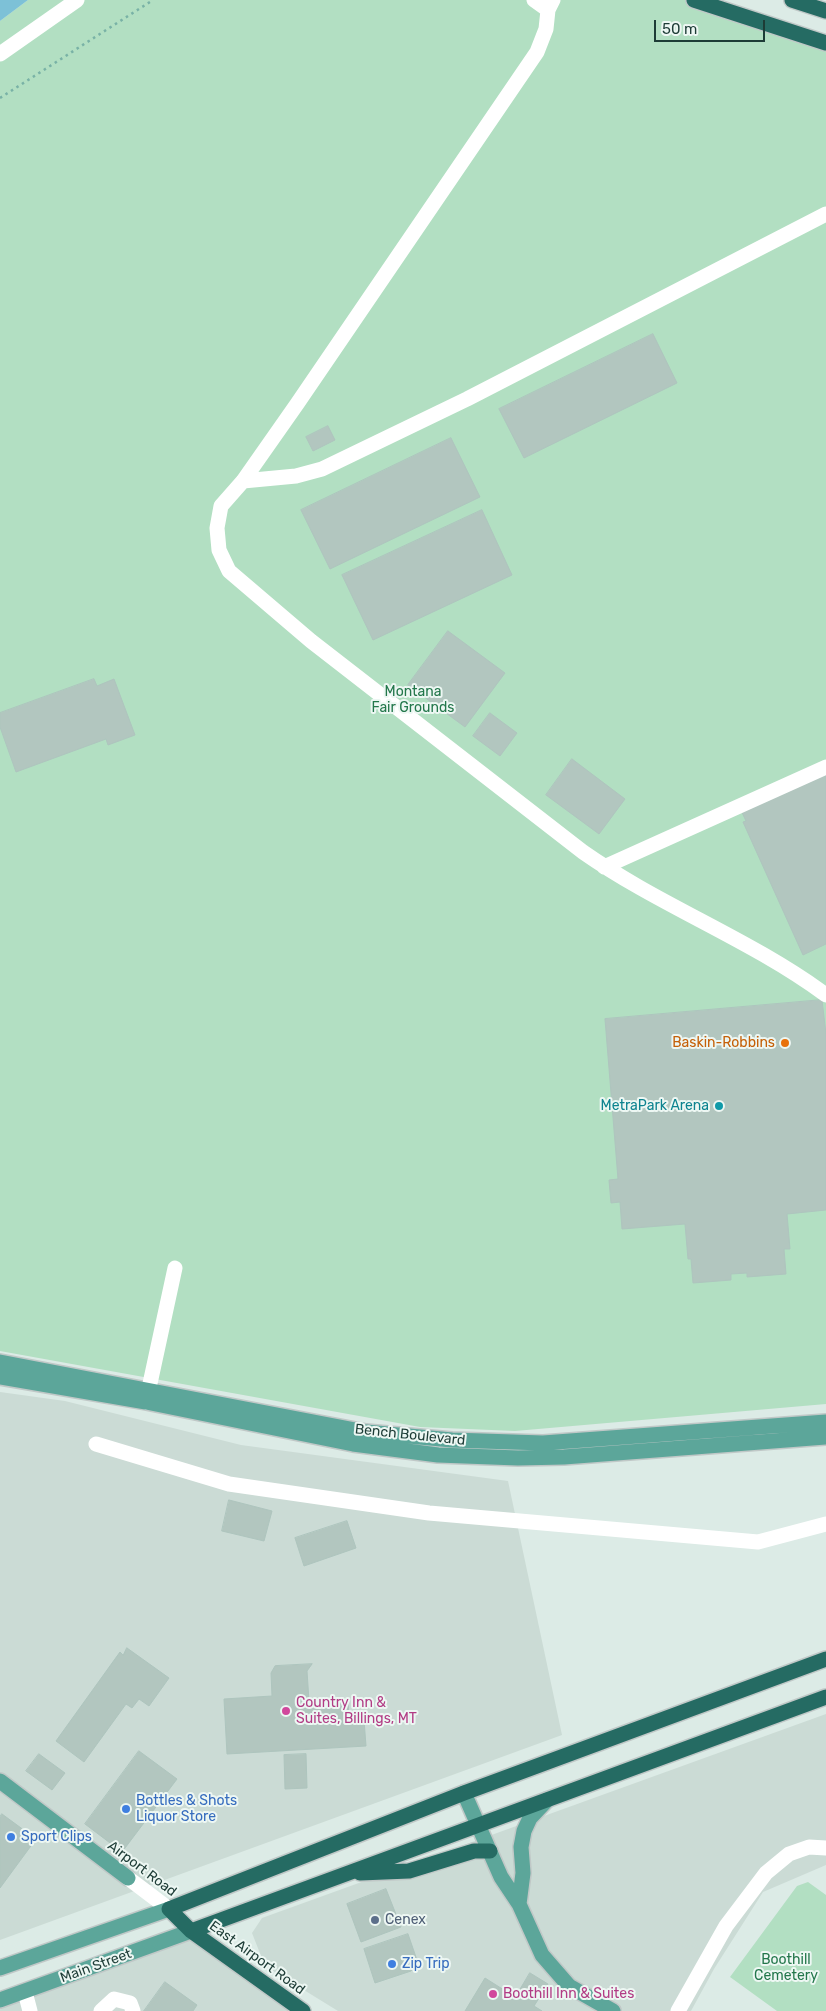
<!DOCTYPE html>
<html>
<head>
<meta charset="utf-8">
<style>
  body { margin:0 }
  #map { position:relative; width:826px; height:2011px; overflow:hidden; background:#dcebe6; font-family:Rubik,sans-serif }
  canvas { display:block }
  .scale { position:absolute; left:654px; top:20px; width:111px; height:22px; box-sizing:border-box; border:2px solid #1d3c36; border-top:0; padding-left:6px; font-size:15px; line-height:18px; white-space:nowrap; color:#1d3c36; -webkit-text-stroke:4px #edf7f3; paint-order:stroke }
</style>
</head>
<body>
<div id="map">
<canvas width="826" height="2011"></canvas>
<div class="scale">50 m</div>
</div>
<script>
const c = document.querySelector('canvas').getContext('2d');
c.lineJoin = 'round';
function fillPath(path, color) {
  c.fillStyle = color;
  c.fill(path, 'evenodd');
}
function stroke(path, color, width, dash) {
  c.strokeStyle = color;
  c.lineWidth = width;
  c.lineCap = dash ? 'butt' : 'round';
  c.setLineDash(dash || []);
  c.stroke(path);
}
function label(font, color, halo, rows, align = 'center') {
  c.font = font + ' Rubik,sans-serif';
  c.lineWidth = 4;
  c.setLineDash([]);
  c.textBaseline = 'middle';
  c.strokeStyle = halo;
  c.fillStyle = color;
  for (const [text, x, y, turn = 0] of rows) {
    c.save();
    c.translate(x, y);
    c.rotate((+turn || 0) * Math.PI / 180);
    c.textAlign = isNaN(turn) ? turn : align;
    if (halo) c.strokeText(text, 0, 0);
    c.fillText(text, 0, 0);
    c.restore();
  }
}
fillPath(new Path2D(`
  M0,1392L65,1401L241,1445L508,1481L562,1735L0,1940Z
  M826,1714V1865L763,1892L714,1969L691,2011H338L265,1966L252,1933L262,1918Z
  M191,1931L303,2011H0V2000Z`), '#cbdbd5');
fillPath(new Path2D(`
  M28,0H687L826,50V1404L515,1431L420,1427L0,1351V21Z
  M808,1882L826,1895V2011H777L730,1977L797,1886Z`), '#b2dfc2');
fillPath(new Path2D(`
  M0,0H28L0,21Z`), '#7dc1d7');
const building = new Path2D(`
  M653,334L677,383L524,458L499,409Z
  M328,426L335,440L313,451L306,437Z
  M451,438L480,497L330,569L301,510Z
  M482,510L512,575L373,640L342,575Z
  M448,631L505,673L465,727L408,685Z
  M94,679L97,686L114,679L135,735L108,745L106,739L16,772L0,727V713Z
  M490,713L517,733L500,756L473,736Z
  M572,759L625,799L599,834L546,795Z
  M826,770V944L803,955L743,822L746,821L740,808Z
  M822,1000L826,1034V1210L787,1214L790,1249H784L786,1274L747,1277V1273L731,1274V1280L693,1283L691,1259H688L685,1224L622,1229L620,1202L611,1203L609,1180L618,1179L605,1019Z
  M229,1500L272,1511L264,1541L222,1531Z
  M347,1521L356,1548L304,1566L295,1538Z
  M127,1648L169,1678L149,1706L139,1699L132,1708L126,1704L84,1762L56,1741L120,1652L123,1655Z
  M312,1664L307,1671L309,1701L348,1699L349,1721L364,1720L366,1746L227,1754L224,1699L272,1696L271,1673L275,1666Z
  M139,1751L177,1779L122,1852L85,1824Z
  M39,1754L65,1773L52,1790L26,1771Z
  M306,1754L307,1788L285,1789L284,1755Z
  M2,1814L36,1839L0,1888V1817Z
  M386,1889L401,1927L361,1942L347,1904Z
  M408,1934L418,1963L411,1971L375,1983L364,1949Z
  M530,1973L548,1984L534,2006L542,2011H465L485,1978L515,1997Z
  M165,1982L197,2005L193,2011H144Z`);
fillPath(building, '#b2c6bf');
stroke(building, '#aec5be', 1);
const major = new Path2D(`
  M0,1362L366,1432L452,1440L543,1443L826,1422
  M0,1377L146,1402L353,1444L438,1455L518,1458L564,1457L826,1437
  M0,1781L128,1878
  M464,1793L501,1877L519,1904L542,1955L569,1986L613,2011
  M519,1904L523,1873L521,1847L524,1831L530,1818L547,1800
  M0,1968L169,1909
  M0,2000L191,1931`);
const highway = new Path2D(`
  M694,0L826,43
  M792,0L826,11
  M360,1873L409,1871L474,1851H490
  M191,1931L826,1697
  M303,2011L191,1931L169,1909L464,1793L826,1659`);
stroke(major, '#c0c8c7', 18);
stroke(highway, '#c0c8c7', 18);
stroke(new Path2D(`
  M0,98L153,0`), '#79b2a6', 2.5, [2.5, 4]);
stroke(new Path2D(`
  M534,0L548,10L553,0
  M548,10L546,29L537,52L297,404L243,481L221,506L217,528L219,550L229,571L311,641L583,852C660,906 750,939 826,995
  M0,54L77,0
  M243,481L296,476L322,469L467,399L826,214
  M604,867L826,767
  M146,1402L175,1268
  M96,1444L229,1484L429,1513L758,1542L826,1524
  M128,1878L169,1909
  M25,1992L30,2011
  M101,2011L114,1999L130,2003L133,2011
  M678,2011L726,1926L766,1873L789,1854L809,1847L826,1848`), '#fff', 15);
stroke(major, '#5ca69a', 15);
stroke(highway, '#256b63', 15);
for (const [x, y, r, color] of [
  [785,1043,5,"#e8710a"],
  [719,1106,5,"#0f9aa8"],
  [286,1711,5,"#d1479c"],
  [126,1809,5,"#3f7fe0"],
  [11,1837,5,"#3f7fe0"],
  [375,1920,5,"#5c6f8a"],
  [392,1964,5,"#3f7fe0"],
  [493,1994,5,"#d1479c"]
]) {
  const dot = new Path2D();
  dot.arc(x, y, r, 0, 2 * Math.PI);
  c.fillStyle = color;
  c.fill(dot);
  stroke(dot, '#edf7f3', 2);
}
label('14px', '#23774b', '#edf7f3', [
  ["Montana",413,692],
  ["Fair Grounds",413,708],
  ["Boothill",786,1960],
  ["Cemetery",786,1976]
]);
label('14px', '#c56008', '#edf7f3', [
  ["Baskin-Robbins",775,1043]
], 'right');
label('14px', '#0d838f', '#edf7f3', [
  ["MetraPark Arena",709,1106]
], 'right');
label('14px', '#1d3c36', '#edf7f3', [
  ["Bench Boulevard",410,1435,6],
  ["Airport Road",142,1869,37],
  ["East Airport Road",257,1958,36],
  ["Main Street",96,1966,-20]
]);
label('14px', '#b23c85', '#edf7f3', [
  ["Country Inn &",296,1703],
  ["Suites, Billings, MT",296,1719],
  ["Boothill Inn & Suites",503,1994]
], 'left');
label('14px', '#366cbe', '#edf7f3', [
  ["Bottles & Shots",136,1801],
  ["Liquor Store",136,1817],
  ["Sport Clips",21,1837],
  ["Zip Trip",402,1964]
], 'left');
label('14px', '#4e5e75', '#edf7f3', [
  ["Cenex",385,1920]
], 'left');
</script>
</body>
</html>
